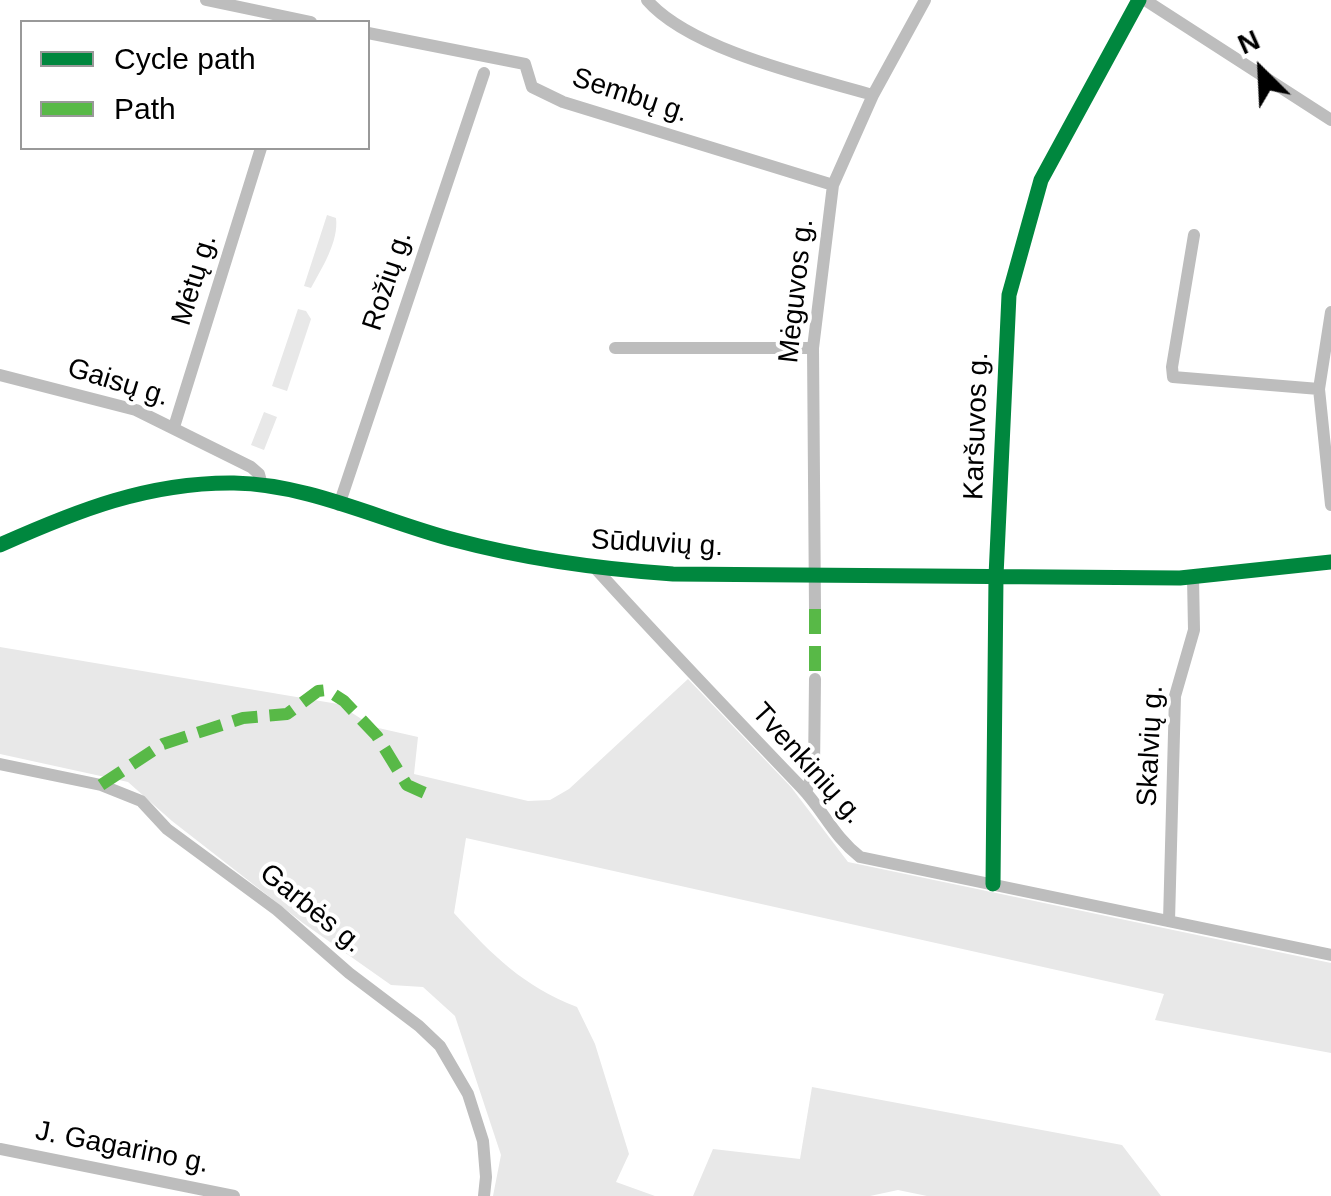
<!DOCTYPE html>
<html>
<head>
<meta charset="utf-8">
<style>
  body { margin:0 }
  #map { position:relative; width:1331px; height:1196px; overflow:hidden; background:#fff; font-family:Arial,sans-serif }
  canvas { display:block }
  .legend { position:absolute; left:20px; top:20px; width:350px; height:130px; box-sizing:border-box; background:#fff; border:2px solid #999; margin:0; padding:12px 18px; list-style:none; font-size:30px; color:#000 }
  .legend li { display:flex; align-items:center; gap:20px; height:50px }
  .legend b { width:50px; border:2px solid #999 }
  .north { position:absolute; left:1211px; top:20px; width:100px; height:100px; -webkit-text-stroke:8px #fff; paint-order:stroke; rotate:336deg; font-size:28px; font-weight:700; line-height:40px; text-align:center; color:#000 }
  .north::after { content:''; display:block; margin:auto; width:35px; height:45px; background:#000; clip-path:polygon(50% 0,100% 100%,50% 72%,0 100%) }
</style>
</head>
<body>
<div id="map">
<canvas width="1331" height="1196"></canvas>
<ul class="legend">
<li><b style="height:12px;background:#00873e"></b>Cycle path</li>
<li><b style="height:12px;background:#58b947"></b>Path</li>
</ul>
<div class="north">N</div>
</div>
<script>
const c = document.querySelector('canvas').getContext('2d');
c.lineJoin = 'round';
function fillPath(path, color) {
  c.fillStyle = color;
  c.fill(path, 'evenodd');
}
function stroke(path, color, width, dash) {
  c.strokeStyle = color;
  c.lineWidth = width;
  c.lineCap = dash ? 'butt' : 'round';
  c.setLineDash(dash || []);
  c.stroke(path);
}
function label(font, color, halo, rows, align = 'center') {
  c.font = font + ' Arial,sans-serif';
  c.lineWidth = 8;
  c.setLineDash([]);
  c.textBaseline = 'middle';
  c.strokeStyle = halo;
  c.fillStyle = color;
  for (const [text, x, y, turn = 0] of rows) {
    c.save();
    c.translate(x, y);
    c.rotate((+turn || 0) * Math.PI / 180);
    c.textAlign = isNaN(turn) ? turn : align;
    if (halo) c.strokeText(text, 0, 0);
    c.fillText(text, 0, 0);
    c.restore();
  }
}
fillPath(new Path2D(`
  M327,215L336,218C339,241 322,268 311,288L304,286Z
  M298,309L306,311L311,319L287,391L272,386Z
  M264,412L277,417L264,450L251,445Z
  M0,647L338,704L374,727L418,737L414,774L528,801L550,800L569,789L688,679L791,787L848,862L1331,963V1053L1155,1020L1164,994L466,838L454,913C493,956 523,986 577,1007L595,1044L629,1154L616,1182L655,1196H493L501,1155L455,1016L423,987L391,985L303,923L172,821L128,782L0,754Z
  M812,1087L1122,1145L1161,1196H927L898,1190L870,1196H693L713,1149L800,1159Z`), '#e8e8e8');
stroke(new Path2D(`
  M206,0L311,22
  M647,0C690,50 811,77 873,95
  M1145,0L1331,120
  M368,33L525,64L532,87L563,102L833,185
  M1194,235L1172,367L1173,377L1319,389
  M1331,312L1319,389L1331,505
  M615,348H813
  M0,375L136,410L251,467L259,474L262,485
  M174,427L261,148
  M339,505L484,73
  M0,545C76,511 148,482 234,483C309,484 382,521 455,540C526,559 599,569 673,574L1180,578L1331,562
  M596,569C663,643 732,715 801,787C824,811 833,836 860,857L1331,955
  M815,609L813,348L833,185L873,95L925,0
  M0,764L101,785L141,801L167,829L277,910L349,973L419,1026L440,1046L468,1094L483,1141L486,1177L484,1196
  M806,792L814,770L815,679
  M993,884L996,576L1009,295L1041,180L1139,0
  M1169,921L1175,696L1194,630L1193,577
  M0,1149L234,1196`), '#bdbdbd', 12);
stroke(new Path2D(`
  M815,609V679
  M101,785L163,744L243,718L287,714L318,691L327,690L344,701L377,736L407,785L427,794`), '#58b947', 12, [25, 12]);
stroke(new Path2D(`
  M0,545C76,511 148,482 234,483C309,484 382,521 455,540C526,559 599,569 673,574L1180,578L1331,562
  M993,884L996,576L1009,295L1041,180L1139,0`), '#00873e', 15);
label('28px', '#000', '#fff', [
  ["Sembų g.",630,96,18],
  ["Mėtų g.",195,280,-73],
  ["Rožių g.",388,281,-72],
  ["Mėguvos g.",797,291,-84],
  ["Gaisų g.",118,383,17],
  ["Karšuvos g.",977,426,-88],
  ["Sūduvių g.",657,544,3],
  ["Skalvių g.",1151,746,-87],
  ["Tvenkinių g.",807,764,48],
  ["Garbės g.",311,909,39],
  ["J. Gagarino g.",122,1148,11]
]);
</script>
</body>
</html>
